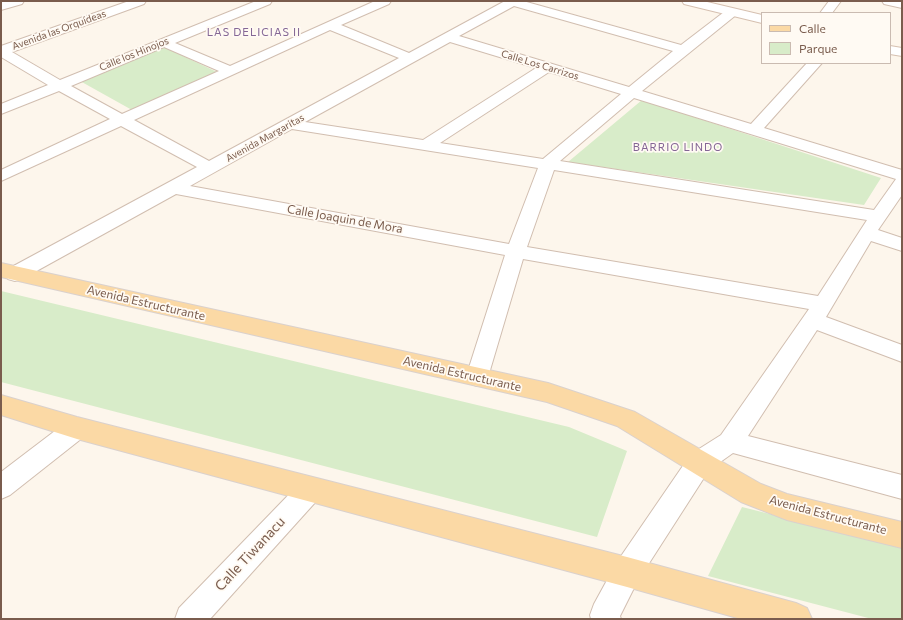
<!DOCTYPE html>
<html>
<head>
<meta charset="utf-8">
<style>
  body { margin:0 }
  #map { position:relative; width:903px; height:620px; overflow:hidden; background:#fdf6ec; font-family:Commissioner,sans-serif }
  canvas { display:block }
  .frame { position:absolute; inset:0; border:2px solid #7a5c4d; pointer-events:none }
  .legend { position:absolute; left:761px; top:12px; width:130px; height:52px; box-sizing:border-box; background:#fffaf3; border:1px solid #cabbb1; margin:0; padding:5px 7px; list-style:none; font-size:12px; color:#7a5c4d }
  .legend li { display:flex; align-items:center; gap:8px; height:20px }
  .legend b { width:20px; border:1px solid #cabbb1 }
</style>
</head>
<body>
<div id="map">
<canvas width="903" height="620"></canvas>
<div class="frame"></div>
<ul class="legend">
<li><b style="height:5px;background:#fbd9a5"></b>Calle</li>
<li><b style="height:11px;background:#d8ecc9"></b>Parque</li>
</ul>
</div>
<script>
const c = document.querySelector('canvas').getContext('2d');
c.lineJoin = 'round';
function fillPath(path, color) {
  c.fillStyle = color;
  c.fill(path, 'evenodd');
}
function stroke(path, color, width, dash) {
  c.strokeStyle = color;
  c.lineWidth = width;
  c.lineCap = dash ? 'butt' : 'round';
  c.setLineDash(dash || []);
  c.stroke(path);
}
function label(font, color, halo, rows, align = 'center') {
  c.font = font + ' Commissioner,sans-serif';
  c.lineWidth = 3.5;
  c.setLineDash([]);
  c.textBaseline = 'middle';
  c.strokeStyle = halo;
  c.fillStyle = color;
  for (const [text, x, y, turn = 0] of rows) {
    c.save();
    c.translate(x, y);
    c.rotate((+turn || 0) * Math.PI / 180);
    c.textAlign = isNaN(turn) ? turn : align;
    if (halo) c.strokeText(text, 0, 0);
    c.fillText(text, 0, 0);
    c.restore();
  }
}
fillPath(new Path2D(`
  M164,47L217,72L132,110L80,81Z
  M642,100L881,178L864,205L568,162Z
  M1,291L569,427L627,451L597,537L1,382Z
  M742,507L902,547V619H872L708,576Z`), '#d8ecc9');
const street = new Path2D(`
  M5,1H24L22,4L1,10V2Z
  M129,1H146L144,4L12,52L60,80L256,1H272L270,4L175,43L230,66L375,1H391L389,4L341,25L409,53L505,1H523L681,45L728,9H736L738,12L736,15L642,91L751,124L807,63H822L764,128L902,170V195L878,230L902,238V251L871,241L826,317L902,345V362L817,330L748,436L902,475V499L733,453L709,470L637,582L620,616L621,619H591L590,615L594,604L617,562L691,454L721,435L809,309L523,259L488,377L485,383L477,386L469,383L466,377L505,255L176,194L22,279L15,281L8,279L5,274L8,269L197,167L121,126L1,181V170L110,119L59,91L1,114V104L48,85L1,57V46ZM514,6L673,51L629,87L459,36ZM330,30L399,58L209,161L134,120ZM450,42L536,68L423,140L305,122ZM164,47L219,71L122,114L71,86ZM549,72L621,94L543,159L440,143ZM634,98L896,179L874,210L560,161ZM292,129L538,168L509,244L190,186ZM554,170L867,220L818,296L527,247Z
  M829,1H841L832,13H820Z
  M882,1H902V8L884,4Z
  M77,418L86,421L89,428L86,435L10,495L1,499V472L68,421Z
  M311,477L320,481L324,489L320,497L210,619H175L179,608L302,481Z`);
const secondary = new Path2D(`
  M682,1H703L762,15V23L684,4Z
  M890,46L902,48V56L890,54Z`);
const primary = new Path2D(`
  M1,263L548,383L635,412L761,484L787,494L902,522V548L787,520L741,502L617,426L547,402L1,277Z
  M1,395L77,417L627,557L796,603L807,608L812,619H741L627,587L77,439L1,415Z`);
stroke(street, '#d1beb0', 2);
stroke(secondary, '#d6c0b0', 2);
stroke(primary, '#dad1cd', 2);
fillPath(street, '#fff');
fillPath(secondary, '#fff');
fillPath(primary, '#fbd9a5');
label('10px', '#7a5c4d', '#fffaf3', [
  ["Avenida las Orquídeas",59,30,-20],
  ["Calle los Hinojos",134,54,-22],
  ["Calle Los Carrizos",540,65,17],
  ["Avenida Margaritas",265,138,-29]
]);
c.letterSpacing = '1px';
label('11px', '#846695', '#fffaf3', [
  ["LAS DELICIAS II",254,32],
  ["BARRIO LINDO",678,147]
]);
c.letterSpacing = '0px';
label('12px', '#7a5c4d', '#fffaf3', [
  ["Calle Joaquin de Mora",345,219,10],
  ["Avenida Estructurante",146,303,13],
  ["Avenida Estructurante",462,374,13],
  ["Avenida Estructurante",828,515,15]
]);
label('14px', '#7a5c4d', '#fffaf3', [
  ["Calle Tiwanacu",250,554,-47]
]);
</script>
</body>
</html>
